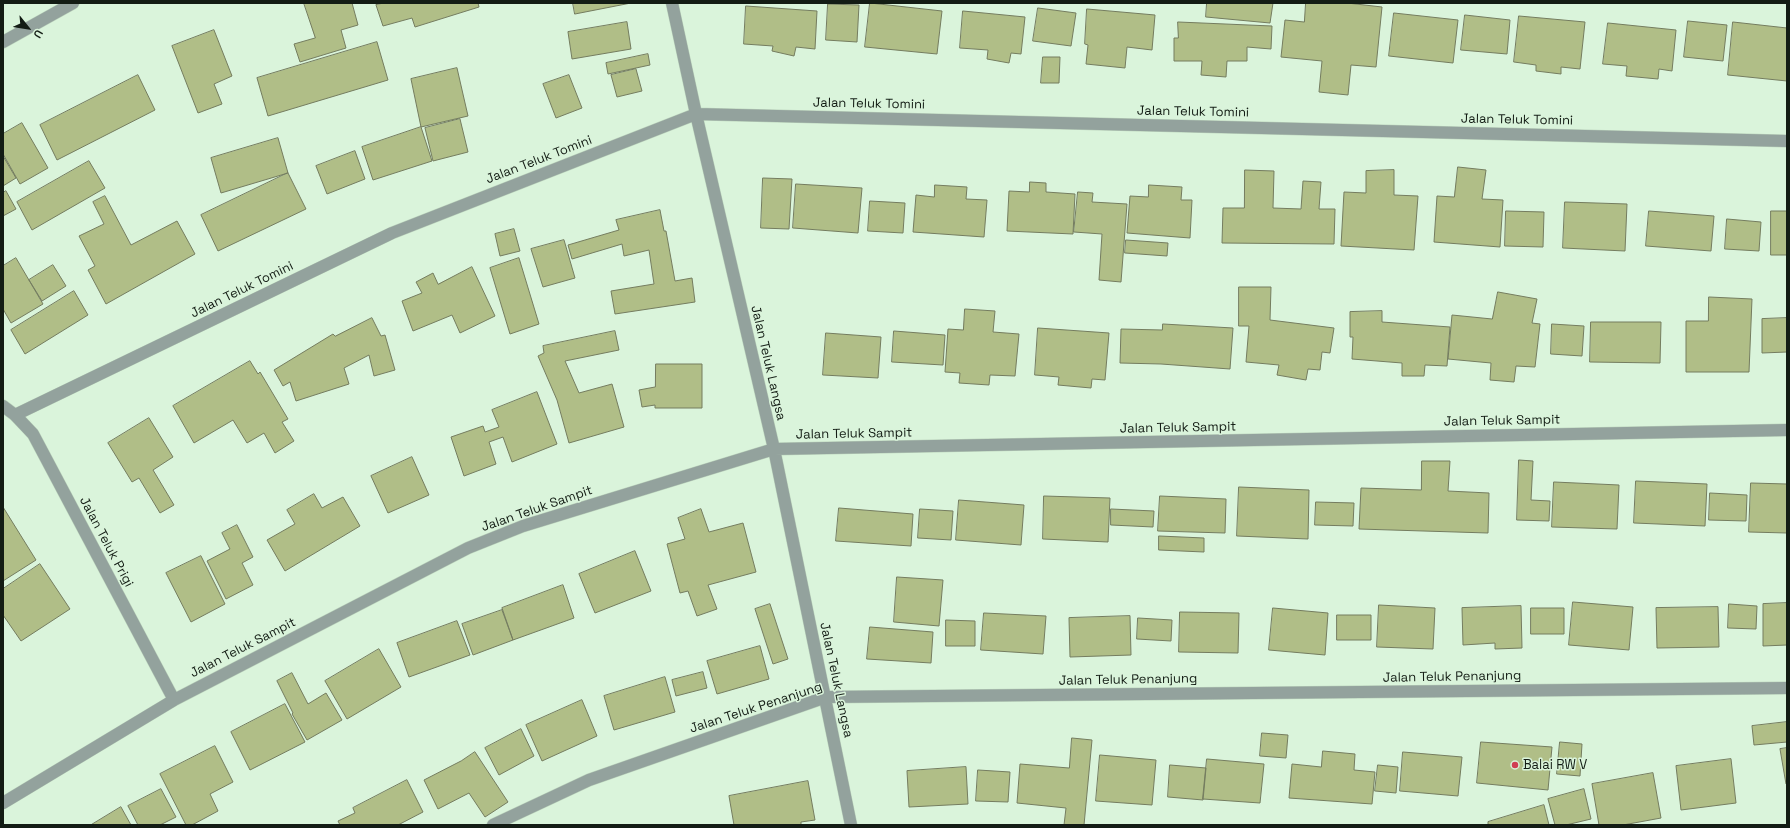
<!DOCTYPE html>
<html>
<head>
<meta charset="utf-8">
<style>
  body { margin:0 }
  #map { position:relative; width:1790px; height:828px; overflow:hidden; background:#daf4db; font-family:"Space Grotesk",sans-serif }
  canvas { display:block }
  .frame { position:absolute; inset:0; border:4px solid #131c14; pointer-events:none }
  .north { position:absolute; left:8px; top:8px; width:40px; height:40px; -webkit-text-stroke:3px #daf4db; paint-order:stroke; rotate:120deg; font-size:11px; font-weight:700; line-height:16px; text-align:center; color:#131c14 }
  .north::after { content:''; display:block; margin:auto; width:14px; height:18px; background:#131c14; clip-path:polygon(50% 0,100% 100%,50% 72%,0 100%) }
</style>
</head>
<body>
<div id="map">
<canvas width="1790" height="828"></canvas>
<div class="frame"></div>
<div class="north">U</div>
</div>
<script>
const c = document.querySelector('canvas').getContext('2d');
c.lineJoin = 'round';
function fillPath(path, color) {
  c.fillStyle = color;
  c.fill(path, 'evenodd');
}
function stroke(path, color, width, dash) {
  c.strokeStyle = color;
  c.lineWidth = width;
  c.lineCap = dash ? 'butt' : 'round';
  c.setLineDash(dash || []);
  c.stroke(path);
}
function label(font, color, halo, rows, align = 'center') {
  c.font = font + ' "Space Grotesk",sans-serif';
  c.lineWidth = 3;
  c.setLineDash([]);
  c.textBaseline = 'middle';
  c.strokeStyle = halo;
  c.fillStyle = color;
  for (const [text, x, y, turn = 0] of rows) {
    c.save();
    c.translate(x, y);
    c.rotate((+turn || 0) * Math.PI / 180);
    c.textAlign = isNaN(turn) ? turn : align;
    if (halo) c.strokeText(text, 0, 0);
    c.fillText(text, 0, 0);
    c.restore();
  }
}
const building = new Path2D(`
  M304,3H352L358,25L341,30L346,48L300,62L294,44L315,38Z
  M384,3H478L479,7L415,27L412,18L383,26L376,5Z
  M573,3H631L575,14Z
  M870,3L942,11L937,54L865,47Z
  M1207,3H1273L1270,23L1206,17Z
  M1306,3H1347L1382,7L1376,67L1351,65L1348,95L1319,92L1322,61L1281,57L1285,20L1304,22Z
  M828,4L859,5L857,42L826,40Z
  M746,6L817,11L815,49L796,47L794,56L772,51L773,46L744,44Z
  M1038,8L1076,13L1071,46L1033,41Z
  M1087,9L1155,15L1152,50L1127,47L1125,68L1086,64L1088,45L1085,44Z
  M963,11L1025,17L1021,54L1011,53L1009,63L987,59L988,50L960,48Z
  M1394,13L1458,20L1453,63L1389,56Z
  M1465,15L1510,20L1507,54L1461,50Z
  M1519,16L1585,22L1580,69L1561,67V74L1536,71V65L1514,62Z
  M1688,21L1727,25L1723,61L1684,57Z
  M627,22L631,49L572,59L568,32Z
  M1178,22L1272,26L1271,49L1247,47V61H1227L1226,77L1201,75L1202,61H1174V38H1178Z
  M1733,22L1787,28V81L1728,75Z
  M1608,23L1676,30L1672,71L1659,69L1658,79L1626,76L1627,66L1603,64Z
  M214,30L232,76L214,84L222,104L198,113L172,46Z
  M377,42L388,80L268,116L257,78Z
  M648,54L650,65L608,74L606,63Z
  M1043,57H1060L1059,83H1041Z
  M457,68L468,116L421,127L411,79Z
  M636,69L642,91L617,97L611,75Z
  M138,75L155,110L57,160L40,125Z
  M569,75L582,108L556,118L543,84Z
  M460,119L468,152L433,161L425,128Z
  M22,123L48,168L20,184L3,154V134Z
  M421,127L432,161L373,180L362,147Z
  M278,138L288,173L221,193L211,158Z
  M355,151L365,179L327,194L316,166Z
  M3,156L16,178L3,186Z
  M89,161L105,188L32,230L17,202Z
  M1458,167L1486,170L1482,199L1503,200L1500,247L1434,242L1437,196L1454,197Z
  M1245,170L1274,171L1273,208L1301,209L1303,181L1321,182L1319,209H1335L1334,244L1222,243L1223,208H1244Z
  M1394,170V195L1418,196L1414,250L1341,246L1344,192L1366,193V171Z
  M288,173L306,209L218,251L201,215Z
  M763,178L792,179L789,229L761,228Z
  M1030,182L1046,183V192L1075,194L1073,234L1007,231L1009,191L1029,192Z
  M796,184L862,188L858,233L793,228Z
  M935,185L967,187L966,199L987,200L984,237L913,232L916,195L934,197Z
  M1149,185L1182,187L1181,200H1192L1190,238L1127,233L1130,196L1148,197Z
  M6,191L16,209L3,216V193Z
  M1078,192L1093,193L1092,202L1127,204L1121,282L1099,280L1102,234L1074,232Z
  M105,196L131,245L177,221L195,254L106,304L88,270L95,266L79,236L104,224L93,202Z
  M870,201L905,203L903,233L868,231Z
  M1565,202L1627,204L1625,251L1563,248Z
  M660,210L664,231H666L675,281L692,278L695,302L615,314L611,291L654,284L649,250L624,256L622,244L572,259L568,245L619,230L616,220Z
  M1506,211L1544,212L1543,247L1505,246Z
  M1649,211L1714,216L1711,251L1646,246Z
  M1771,211H1787V255H1771Z
  M1727,219L1761,222L1759,251L1725,249Z
  M514,229L520,251L500,256L495,234Z
  M564,240L575,278L543,287L531,249Z
  M1126,240L1168,243L1167,256L1125,253Z
  M16,258L43,304L11,323L3,309V266Z
  M519,258L539,324L510,334L490,268Z
  M53,265L66,286L42,301L29,280Z
  M472,267L495,316L460,333L452,315L413,331L402,301L422,293L416,282L433,273L438,284Z
  M1239,287H1271L1270,320L1334,328L1330,353L1322,352L1320,370L1308,369L1306,380L1277,375L1279,365L1246,362L1249,326H1239Z
  M74,291L88,315L25,354L11,330Z
  M1498,292L1537,299L1532,323L1540,324L1535,367L1516,366L1514,382L1490,380L1491,363L1448,359L1452,315L1492,319Z
  M1709,297L1752,299L1749,372H1686V321H1708Z
  M965,309L995,311L993,332L1019,334L1015,376L990,375L989,385L959,383L960,373L945,372L948,329L963,330Z
  M1382,311V322L1450,327L1447,366L1425,365L1424,376H1402V363L1352,359L1353,337H1350V312Z
  M372,318L381,336L385,335L395,370L374,376L369,355L344,368L349,384L296,401L290,382L283,386L274,370L333,334L335,336Z
  M1787,318V352L1762,353V319Z
  M1591,322H1661L1660,363L1590,362Z
  M1163,324L1233,328L1230,369L1161,364L1120,363L1121,329L1162,330Z
  M1552,324L1584,326L1582,356L1551,354Z
  M1038,328L1109,333L1105,380L1092,379L1091,388L1058,385L1059,377L1035,375Z
  M615,331L619,350L565,361L579,393L612,384L624,427L569,443L557,400L538,356L544,353L543,346Z
  M894,331L945,335L943,365L892,362Z
  M826,333L881,337L878,378L823,375Z
  M250,361L258,374L260,372L288,419L282,422L294,441L275,453L264,433L247,443L233,420L194,443L173,406Z
  M656,364H702V408H655V405L642,407L639,390L655,387Z
  M537,392L557,444L512,462L503,437L489,442L496,464L464,476L451,437L483,426L485,432L499,427L492,410Z
  M149,418L173,457L153,470L174,505L160,513L139,478L132,482L108,443Z
  M412,457L429,495L388,513L371,476Z
  M1519,460L1533,461L1531,500L1550,501L1549,521L1517,520Z
  M1422,461H1450L1448,491L1489,493L1488,533L1359,529L1361,488L1421,490Z
  M1636,481L1707,484L1705,526L1634,523Z
  M1554,482L1619,485L1617,529L1552,527Z
  M1751,483L1787,484V533L1749,532Z
  M1239,487L1309,490L1308,539L1237,536Z
  M1710,493L1747,495L1746,521L1709,520Z
  M314,494L322,508L343,497L360,526L285,571L267,540L295,524L287,510Z
  M1044,496L1110,498L1108,542L1043,539Z
  M1160,496L1226,499L1225,533L1158,531Z
  M959,500L1024,505L1021,545L956,540Z
  M1316,502L1354,503L1353,526L1315,525Z
  M3,507L36,560L3,581Z
  M839,508L913,514L911,546L836,541Z
  M701,509L709,532L743,523L756,572L708,585L717,609L697,616L688,591L680,593L667,544L685,539L678,518Z
  M920,509L953,511L951,540L918,538Z
  M1111,509L1154,511L1153,527L1111,525Z
  M237,525L253,557L242,563L253,585L226,599L207,561L230,549L222,533Z
  M1159,536L1204,538V552L1159,550Z
  M635,551L651,591L595,613L579,574Z
  M201,556L225,604L191,622L166,573Z
  M40,564L70,609L21,641L3,615V589Z
  M897,577L943,580L939,626L894,622Z
  M563,585L574,618L513,640L502,608Z
  M1573,602L1633,607L1629,650L1569,645Z
  M1787,603V645L1763,646V604Z
  M770,604L788,659L773,664L755,609Z
  M1729,604L1757,606L1756,629L1728,628Z
  M1379,605L1435,608L1433,649L1377,647Z
  M1521,606L1522,648L1495,649V643L1463,645L1462,608Z
  M1718,607L1719,647L1657,648L1656,608Z
  M1273,608L1328,613L1325,655L1269,650Z
  M1531,608H1564V634H1531Z
  M502,610L513,640L473,655L462,624Z
  M1180,612L1239,613L1238,653L1179,652Z
  M984,613L1046,616L1043,654L981,650Z
  M1337,615H1371V640H1337Z
  M1130,616L1131,655L1070,657L1069,618Z
  M1138,618L1172,620L1171,641L1137,639Z
  M946,620L975,621V646H946Z
  M457,621L470,655L409,677L397,643Z
  M870,627L933,632L931,663L867,659Z
  M760,646L769,679L717,694L707,661Z
  M379,649L401,687L347,719L325,681Z
  M703,672L707,688L676,696L672,680Z
  M292,673L308,704L326,693L342,720L307,740L292,714L293,713L277,681Z
  M665,677L675,712L614,730L604,696Z
  M582,700L597,736L542,761L526,725Z
  M285,704L305,742L250,770L231,732Z
  M1787,722V742L1754,745L1752,726Z
  M521,729L534,756L499,775L485,748Z
  M1262,733L1288,735L1286,758L1260,756Z
  M1072,738L1092,740L1084,825H1064L1066,808L1017,803L1020,764L1069,768Z
  M1481,742L1552,747L1548,790L1477,783Z
  M1560,742L1582,744L1580,776L1557,774Z
  M215,746L233,782L210,794L218,811L192,825H186L160,774Z
  M1787,748V784H1786L1780,749Z
  M1323,751L1355,754L1354,770L1375,772L1372,804L1289,798L1292,764L1321,767Z
  M475,752L508,802L485,817L469,793L438,809L424,780L461,761Z
  M1403,752L1462,757L1458,796L1400,791Z
  M1100,755L1156,760L1152,805L1096,801Z
  M1207,759L1264,764L1260,803L1203,799Z
  M1731,759L1736,803L1681,810L1676,766Z
  M1170,765L1206,768L1203,800L1168,797Z
  M1378,765L1398,767L1396,793L1375,791Z
  M966,767L968,804L909,807L907,771Z
  M978,770L1010,772L1008,802L976,801Z
  M1653,773L1661,818L1623,825H1599L1592,784Z
  M407,780L423,812L398,825H340L338,821L355,813L353,808Z
  M808,781L815,820L801,822V825H734L729,796Z
  M161,789L176,817L160,825H138L128,806Z
  M1584,789L1591,819L1566,825H1555L1548,799Z
  M1544,805L1549,825H1488V822Z
  M121,807L131,825H91Z`);
fillPath(building, '#b0be87');
stroke(building, '#747c5f', 1);
const minor = new Path2D(`
  M672,3L696,114L774,449L851,825
  M3,42L73,3
  M3,406L15,415L33,434L174,700
  M15,415L392,233L696,114L1787,141
  M3,803L174,700L468,548L523,526L774,449L1787,430
  M493,825L589,780L826,697L1787,688`);
stroke(minor, '#bad1bb', 13);
stroke(minor, '#93a29d', 12);
for (const [x, y, r, color] of [
  [1515,765,4,"#d03f54"]
]) {
  const dot = new Path2D();
  dot.arc(x, y, r, 0, 2 * Math.PI);
  c.fillStyle = color;
  c.fill(dot);
  stroke(dot, '#daf4db', 1.5);
}
label('13px', '#131c14', '#daf4db', [
  ["Jalan Teluk Tomini",869,104,1],
  ["Jalan Teluk Tomini",1193,112,1],
  ["Jalan Teluk Tomini",1517,120,1],
  ["Jalan Teluk Tomini",539,160,-21],
  ["Jalan Teluk Tomini",242,290,-26],
  ["Jalan Teluk Langsa",768,363,77],
  ["Jalan Teluk Sampit",1502,421,-1],
  ["Jalan Teluk Sampit",1178,428,-1],
  ["Jalan Teluk Sampit",854,434,-1],
  ["Jalan Teluk Sampit",537,509,-19],
  ["Jalan Teluk Prigi",106,542,62],
  ["Jalan Teluk Sampit",243,648,-27],
  ["Jalan Teluk Penanjung",1452,677,-1],
  ["Jalan Teluk Langsa",836,680,78],
  ["Jalan Teluk Penanjung",1128,680,-1],
  ["Jalan Teluk Penanjung",756,708,-18]
]);
label('13px', '#131c14', '#daf4db', [
  ["Balai RW V",1523,765]
], 'left');
</script>
</body>
</html>
